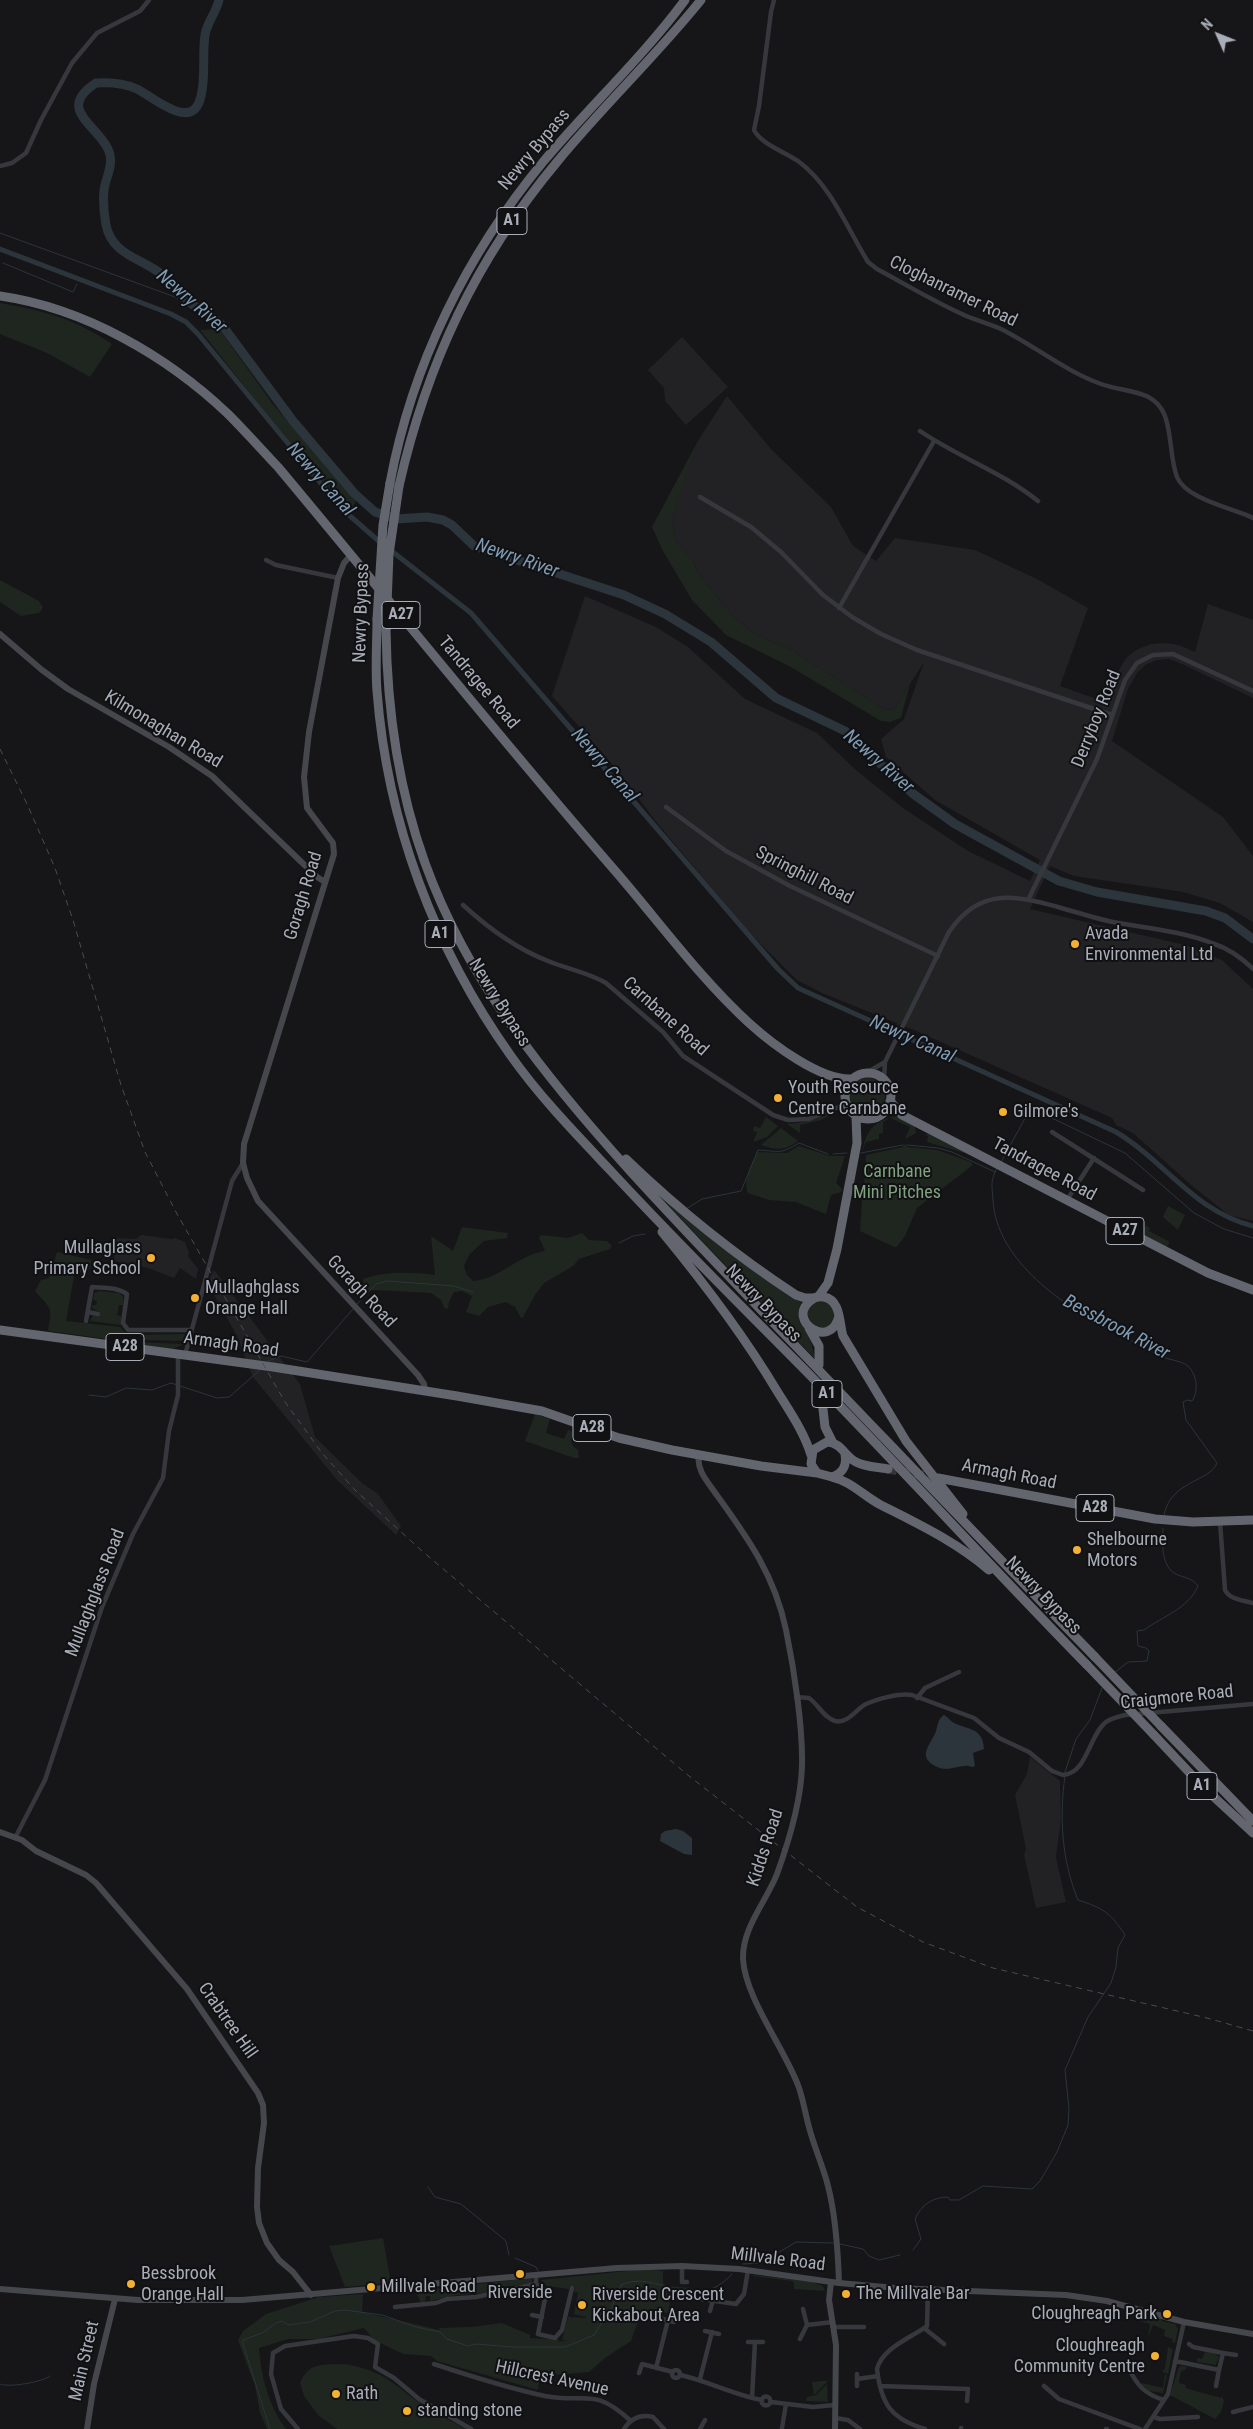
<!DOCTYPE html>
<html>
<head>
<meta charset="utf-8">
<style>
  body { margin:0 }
  #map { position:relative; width:1253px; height:2429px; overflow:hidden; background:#161618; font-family:"Roboto Condensed",sans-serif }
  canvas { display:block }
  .north { position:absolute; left:1193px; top:10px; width:50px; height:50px; -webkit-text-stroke:4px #111113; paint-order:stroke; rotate:314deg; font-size:14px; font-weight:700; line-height:20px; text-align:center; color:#a8adb8 }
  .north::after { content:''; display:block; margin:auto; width:18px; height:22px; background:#a8adb8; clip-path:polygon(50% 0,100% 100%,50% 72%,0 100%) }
</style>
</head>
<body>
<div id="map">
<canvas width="1253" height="2429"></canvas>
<div class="north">N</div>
</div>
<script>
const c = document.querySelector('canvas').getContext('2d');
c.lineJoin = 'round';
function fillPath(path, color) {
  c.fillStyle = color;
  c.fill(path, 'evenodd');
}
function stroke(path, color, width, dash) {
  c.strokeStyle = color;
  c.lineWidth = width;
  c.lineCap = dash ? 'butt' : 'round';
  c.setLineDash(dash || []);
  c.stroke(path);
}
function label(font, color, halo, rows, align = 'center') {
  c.font = font + ' "Roboto Condensed",sans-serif';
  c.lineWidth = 4;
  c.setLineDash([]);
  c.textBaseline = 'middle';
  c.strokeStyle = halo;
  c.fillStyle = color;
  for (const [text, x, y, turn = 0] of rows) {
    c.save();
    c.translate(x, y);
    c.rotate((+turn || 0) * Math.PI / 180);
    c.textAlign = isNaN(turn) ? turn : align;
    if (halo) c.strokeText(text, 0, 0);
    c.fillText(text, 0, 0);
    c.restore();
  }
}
fillPath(new Path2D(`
  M682,337L728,387L686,425L665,401L664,388L648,370Z
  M727,396L771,449L831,507L853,546L876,561L895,538L975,550L1037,579L1088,608L1060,686L1105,702L1119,670L1126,658L1136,650L1151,644L1166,643L1179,645L1195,652L1208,604L1253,620V698L1182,664L1169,659L1157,660L1145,665L1137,673L1128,689L1112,741L1223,817L1253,856V922L1220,903L1183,892L1074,876L1050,866L1030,909L1189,946L1222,960L1253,989V1221L1229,1215L1191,1185L1133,1133L1116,1125L1112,1118L914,1030L822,993L797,980L748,931L657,823L618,771L552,696L585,596L656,627L688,647L745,699L817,733L856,770L903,808L968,851L1030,881L1040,860L935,800L886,757L881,739L904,719L924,662L894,709L885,710L790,649L754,634L733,616L699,575L692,559L675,539L672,519L687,471L699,439Z
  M141,1235L172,1239L175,1238L185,1242L189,1253L188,1256L198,1269L196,1279L180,1268L174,1278L148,1268L114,1261L116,1238L136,1239Z
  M214,1270L300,1384L315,1437L362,1483L378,1494L401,1526L396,1535L337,1480L253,1377L237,1336L207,1282Z
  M1030,1757L1060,1781L1061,1819L1056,1857L1066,1902L1036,1908L1024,1855L1026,1849L1015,1795L1027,1774Z`), '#222225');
fillPath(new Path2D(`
  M0,303C45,311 73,318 112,344L90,377L47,353L0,334Z
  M219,329L272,403L356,500L350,514L283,435L200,330Z
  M699,439L672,519L675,539L692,559L699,575L733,616L754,634L790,649L885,710L894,709L910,684L901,718L890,722L881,721L791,667L726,635L692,600L663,551L652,527Z
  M0,580L39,601L43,608L39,613L21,616L0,602Z
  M922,970L924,971L898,1027L896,1026Z
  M849 1096a18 18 0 1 1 36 0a18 18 0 1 1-36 0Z
  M834,1113L821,1120L800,1125V1133L787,1124L805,1122Z
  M896,1116L915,1127L916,1133L905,1139L910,1127L890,1118L883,1122V1133L879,1134V1139L866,1142L862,1152C867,1128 874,1122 896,1116Z
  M766,1117L778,1126L767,1137L753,1142L757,1132L753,1131L754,1126L760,1128Z
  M781,1128L798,1141C785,1151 776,1150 761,1145Z
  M928,1134L933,1135L978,1157L927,1142L928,1136L925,1135Z
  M904,1144L908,1147L937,1150L971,1162L973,1165L917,1208L905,1236L897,1247H894L860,1231L862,1200L853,1194L854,1191L864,1188L866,1155L903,1147Z
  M799,1146L830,1156H845L836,1183L842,1189L841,1192L831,1195L826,1214L796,1202L769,1200L748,1193C742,1181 752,1164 757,1152L787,1153Z
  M647,1183L799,1300L801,1303C794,1324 804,1323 810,1339C812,1345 813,1352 815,1359Z
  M1168,1206L1185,1215L1178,1230L1163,1217Z
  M1146,1225L1150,1228L1149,1231L1170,1242L1167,1247L1140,1234Z
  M462,1227L508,1233L507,1238L484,1241L469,1255L464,1266L467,1275L473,1281C500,1279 518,1255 545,1251L539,1238L541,1235L568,1238L582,1233L589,1240L607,1241L612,1246L610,1249L579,1259L573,1266L544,1283L535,1295L523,1317L521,1318L515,1307L506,1302L488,1307L479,1316L466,1312L472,1296L462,1291L454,1292L449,1302L448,1308L445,1309L441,1300L431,1293L375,1290H370L365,1297L363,1279C385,1271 412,1272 435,1275L431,1236L453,1251Z
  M57,1252L91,1260L90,1269L85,1268L84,1273L75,1271L66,1321L120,1327L127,1334L134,1335L185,1334L183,1341L107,1339L48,1331C53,1305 51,1310 35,1291L41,1280L49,1278Z
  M99,1291L119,1293L123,1296V1305H119L117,1315L121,1316V1325L90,1321L93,1315L99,1316L100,1312L92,1308V1305H96L97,1301L93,1300L94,1293Z
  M807 1314a14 14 0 1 1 28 0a14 14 0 1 1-28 0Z
  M105,1341L184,1344L173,1349Z
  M535,1414L550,1419L546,1433L564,1439L568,1430L574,1432L571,1441L573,1446L578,1450L579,1458H574L525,1441Z
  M383,2238L391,2283L345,2287L329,2246Z
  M647,2269L663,2271V2283L667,2286L693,2288L690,2293H672L669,2298L670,2313L642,2311L631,2341L605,2358L589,2372L540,2376L538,2390L437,2361L431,2356L403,2354L374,2340L364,2328L318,2339H288L259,2348C261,2376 269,2407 286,2429H267L260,2413L255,2386L238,2340L243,2331L266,2314L319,2297L363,2294L362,2312L440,2330L439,2328L472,2327L502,2323L530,2335V2338L560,2340L558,2342L568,2340H562L568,2317L586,2318V2317L574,2314L578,2293L574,2292L575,2287L570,2286L569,2289L547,2286L541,2280Z
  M754,2275L812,2282L823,2286L825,2291L794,2289V2283L792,2281L753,2276Z
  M532,2278V2283L497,2288L483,2293L457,2295L430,2301V2296H426L425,2302L421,2304L416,2291Z
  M1126,2311L1161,2318L1162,2321L1175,2324L1178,2329L1175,2343L1172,2342L1173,2339L1164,2336L1165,2330L1153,2325L1148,2338L1150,2324L1136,2320V2317L1126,2314Z
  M1168,2347L1173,2349L1168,2374L1162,2372L1165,2368Z
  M1205,2352L1216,2354L1219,2357L1216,2365L1197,2362V2358L1202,2359Z
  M345,2364C380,2371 385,2377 413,2398C429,2410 448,2420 466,2429H337L318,2415L304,2396L300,2383C309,2361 324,2365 345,2364Z
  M1182,2366L1187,2367L1185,2370L1181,2371L1179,2383L1186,2385L1185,2388L1221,2398L1222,2396L1224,2401L1221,2412L1215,2419L1170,2395L1179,2367Z
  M1165,2375H1167L1163,2393L1149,2391L1142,2385V2383L1163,2388Z
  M822,2381H828L814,2395L812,2382Z
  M827,2384L828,2402L806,2401L807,2397L816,2395Z`), '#1e261f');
fillPath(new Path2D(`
  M944,1715C948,1717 950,1721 954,1723C968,1730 983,1727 984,1749L973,1753L975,1766L972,1767C961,1762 950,1774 935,1766C916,1756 932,1743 936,1731C938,1724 938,1719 944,1715Z
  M676,1829L683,1831L692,1838V1855L684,1854L660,1841L661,1834L665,1831Z`), '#2c353c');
stroke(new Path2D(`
  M0,233L186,301
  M3,263L73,292L77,284
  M907,1145L938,1148L952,1152L995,1172
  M861,1153L903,1145
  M833,1154L847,1153
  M1001,1162L1028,1113L1035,1110L1125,1153L1194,1213L1224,1229L1253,1238
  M997,1168C990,1181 992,1185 993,1200C996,1261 1066,1308 1115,1332C1131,1340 1147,1350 1163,1357C1170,1360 1182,1361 1188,1366C1197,1375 1199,1391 1192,1401L1187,1400L1183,1402L1186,1420L1217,1463C1210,1482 1171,1480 1164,1515
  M686,1209L702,1199L741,1191L758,1150C780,1151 779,1155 799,1143L828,1154
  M619,1243L633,1236L645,1234
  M357,1304L376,1284L387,1281L454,1286L473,1292
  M268,1361L281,1356L307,1362L353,1309
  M89,1395L106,1397L126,1388L152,1390L171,1383L217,1398L229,1397L260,1370
  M1114,1673L1128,1662L1147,1661L1149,1651L1146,1648L1138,1646L1137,1631L1144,1630C1163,1616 1188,1609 1198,1586C1192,1577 1182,1578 1174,1573C1161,1564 1162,1542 1163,1528
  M1065,1772L1076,1739L1090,1720L1102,1688
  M428,2187L435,2197L461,2204L494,2231L506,2241L509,2255
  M840,2244L863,2249L869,2256L879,2260L900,2255
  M913,2250L921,2239L915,2219C921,2205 933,2197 948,2197L950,2200H959L983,2186L1032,2189L1040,2181L1057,2152L1068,2125L1069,2109L1065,2070L1088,2017L1111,1983L1116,1967L1118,1948L1125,1935C1111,1913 1103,1908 1078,1900C1062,1861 1059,1818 1065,1776
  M515,2258L536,2267L538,2271
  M743,2264L761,2263L796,2242L833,2243
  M0,2384C8,2388 43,2382 50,2376
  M270,2429L243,2344V2340L262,2333L276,2323L282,2321L288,2325L310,2322L335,2311L345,2310L382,2315L416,2327L440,2332L447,2339L468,2346L476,2344L513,2347H565L594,2335L612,2307L621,2285C659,2268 692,2317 732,2274`), '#2c353c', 1);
stroke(new Path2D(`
  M0,249L171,314L186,322L198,334L341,508L382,544
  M389,549L471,613L778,969L798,988L1116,1132C1166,1162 1193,1211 1253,1226`), '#2c353c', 5);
stroke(new Path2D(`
  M219,0C216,13 207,22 205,35C202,55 206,77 201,96C193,133 155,98 137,89C124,83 111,82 96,83C56,109 96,124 108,149C115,163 106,176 104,190C103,201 104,214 106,225C112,255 141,258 161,274C170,282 176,294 187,301C199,309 211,315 222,325L293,421L354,493L375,512L396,519L427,517L443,520L452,525L474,546L624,595L665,614L711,642L776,698L845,731L912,793L955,824L1059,881L1097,892L1206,911L1225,918L1253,939`), '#2c353c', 9);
stroke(new Path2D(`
  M888,1469L938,1478`), '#333438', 9, [9, 4.5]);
stroke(new Path2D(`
  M774,0L771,12L759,106L754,130C761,144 785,152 798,161C831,185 847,228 868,262L877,269C905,284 933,301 962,314C974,320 988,323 1001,329C1035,346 1065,371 1101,384C1125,393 1154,388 1165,416C1172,436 1170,458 1177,477C1186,499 1232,508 1253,518
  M0,166L12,163L26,153L41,120L72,63L97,33L140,11L149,0
  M920,431C958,457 1002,472 1038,501
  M700,497L751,527L781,552L823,595L852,617L881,634L917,650L1112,715
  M266,560L276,565L338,578
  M839,608L934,441
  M666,807L726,851L790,886L938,956
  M1028,900L1097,759L1125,680L1137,663L1153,655L1173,654L1253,691
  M463,905C487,927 517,949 548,961C567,969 588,972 606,983L663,1032L683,1056L773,1115L788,1120L809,1119L846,1104
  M866,1073L885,1062
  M884,1079L885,1062L949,932C961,914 978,900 1001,898C1030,895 1077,914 1108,921C1142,928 1179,930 1212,943C1227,948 1241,957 1253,969
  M1052,1132L1143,1190
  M1067,1200L1094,1158
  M88,1312L98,1314
  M86,1321L92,1287C104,1288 117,1287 127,1294L123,1323L128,1330H190
  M185,1355L232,1181L243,1163
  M1220,1522L1225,1590C1230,1600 1243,1600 1253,1603
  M796,1697L809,1698C818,1704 824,1718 835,1721C848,1724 856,1709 866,1704C877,1699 899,1693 912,1695L974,1718L999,1738L1029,1752L1052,1771L1063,1775C1087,1774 1089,1735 1106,1722C1111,1718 1118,1717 1125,1715L1253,1704
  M917,1698L925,1688L959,1672
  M15,1838L45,1780L102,1607L133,1534L163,1478L169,1431L178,1395V1354
  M682,2266V2282H687
  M536,2284L543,2289L546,2294L538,2334L555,2338L562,2330L572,2288
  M694,2298L736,2304L744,2294L748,2270
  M395,2307L436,2303L447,2299L476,2297L536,2284V2275
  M710,2311L713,2300
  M532,2315L542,2317
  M663,2319L674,2322
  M807,2325L833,2322
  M834,2327H864
  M924,2328L944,2344
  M705,2331L719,2334
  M800,2339L807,2325L803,2309
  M748,2342H763
  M1223,2353L1236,2355
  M1175,2361L1219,2370L1223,2353L1193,2347L1189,2344
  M434,2364C470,2376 508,2388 545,2396C587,2404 592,2386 631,2421
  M1128,2367C1137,2385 1144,2394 1164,2400
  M656,2368L668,2320
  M672 2374a4 4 0 1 1 8 0a4 4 0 1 1-8 0Z
  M639,2373L642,2364L673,2372
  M857,2374V2386
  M680,2375C708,2381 734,2395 762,2400
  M700,2379L712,2332
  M857,2379L878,2376
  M880,2386L968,2389L967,2401
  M1044,2386L1059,2399L1140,2429
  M1216,2386L1219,2370
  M761.5 2401a4.5 4.5 0 1 1 9 0a4.5 4.5 0 1 1-9 0Z
  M752,2398L755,2342
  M771,2402L813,2407L835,2405
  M1233,2412L1253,2407
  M1154,2417L1160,2419L1198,2417
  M835,2418L848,2420L860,2429
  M782,2428L786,2404
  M298,2429L281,2409L271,2374L273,2353L285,2346L354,2336L368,2338L378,2344L375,2367L394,2378L419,2399L471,2429
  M624,2429C631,2418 640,2414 653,2417L664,2429
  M700,2429L705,2420
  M925,2429C891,2419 881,2404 877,2369C882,2348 911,2338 927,2326L928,2290
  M961,2429V2428
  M1106,2429H1107
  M1145,2429L1168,2394L1184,2322`), '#37383d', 4.5);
stroke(new Path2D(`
  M351,555L344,563L338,578L309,732L304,777L307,808L333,843L334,854L244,1144L243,1163L247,1178L258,1201L418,1375L424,1384L425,1391
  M0,634L42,670L68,689L169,747L212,776L317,877L325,882
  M699,1455C696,1470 708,1482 716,1494C748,1538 775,1576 786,1630C794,1669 803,1727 802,1766C801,1802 789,1841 777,1874C766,1902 742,1928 743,1959C745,1997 784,2048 798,2085C803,2098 805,2113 809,2127C814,2147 823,2166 828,2186C836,2217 838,2251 839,2283
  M0,1832L22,1840L36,1851L86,1875L96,1883L187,1989L258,2093L263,2105L264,2123L258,2168L257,2207L259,2223L267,2243L279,2260L293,2272L311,2295
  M831,2282L829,2300L836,2345L835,2429
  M0,2289L138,2300H242L617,2268L682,2266L739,2269L839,2283L896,2288L1066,2295L1107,2301L1184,2322L1253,2334
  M87,2429L94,2384L115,2299`), '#45474d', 6);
stroke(new Path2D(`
  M0,296C84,308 167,356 228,414C245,431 261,449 278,467C391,602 501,740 617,873C660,923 700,978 749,1023C772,1044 821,1081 852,1079
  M390,483C412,364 467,254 543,162C589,107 642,58 685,0
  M399,486C427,363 476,259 557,162C603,106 656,56 701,0
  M377,619C377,643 375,667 377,691C387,822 434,948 511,1056C540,1097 575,1133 609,1169C670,1235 734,1299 797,1362C895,1461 989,1565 1087,1665
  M386,629C387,708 398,788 425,863C468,982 547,1079 631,1172C682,1228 734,1282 786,1336C889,1443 991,1551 1095,1657
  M845 1096a23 23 0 1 1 46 0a23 23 0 1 1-46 0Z
  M890,1101L902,1115L1208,1273L1253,1290
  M626,1159C679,1210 735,1255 796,1295L805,1298H813
  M662,1232C704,1283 743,1334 777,1391C790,1412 804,1432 811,1455
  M818,1297L828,1283L837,1249L857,1143L856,1116
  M839,1316C831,1351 786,1321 810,1301C814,1297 819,1296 824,1297C841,1300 839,1323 843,1336L906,1441L963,1514
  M809,1328L819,1346V1365
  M0,1330L273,1367L457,1396L542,1411L619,1438L672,1450L761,1466L817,1473
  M822,1400L825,1427L833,1443
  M845,1454C847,1466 843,1473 832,1477L817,1473L811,1464L813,1450L827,1442C842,1443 844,1456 856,1462C865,1467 878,1467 888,1469
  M832,1477C850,1481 863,1495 879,1504C918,1524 955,1541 989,1570
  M938,1478L1155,1519L1193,1522L1253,1520
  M1161,1726L1253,1821
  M1154,1735L1202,1786L1253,1833`), '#63666e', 9);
stroke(new Path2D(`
  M0,749L28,806L55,868L73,920L121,1085L145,1152L177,1214L285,1402L322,1453L355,1490L422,1551L689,1776L857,1907L923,1942L993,1968L1207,2018L1253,2031`), '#4a4c52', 1, [6, 5]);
stroke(new Path2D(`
  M377,619L383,525L390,483
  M386,629L389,554L399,486
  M1095,1657L1161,1726
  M1087,1665L1154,1735`), '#63666e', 9);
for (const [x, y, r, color] of [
  [1075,944,5,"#f2b134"],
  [778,1098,5,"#f2b134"],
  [1003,1112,5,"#f2b134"],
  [151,1258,5,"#f2b134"],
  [195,1298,5,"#f2b134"],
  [1077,1550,5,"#f2b134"],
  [520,2274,5,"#f2b134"],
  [131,2284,5,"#f2b134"],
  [371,2287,5,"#f2b134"],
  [846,2294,5,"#f2b134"],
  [582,2305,5,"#f2b134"],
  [1167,2314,5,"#f2b134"],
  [1155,2356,5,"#f2b134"],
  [336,2394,5,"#f2b134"],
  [407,2411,5,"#f2b134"]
]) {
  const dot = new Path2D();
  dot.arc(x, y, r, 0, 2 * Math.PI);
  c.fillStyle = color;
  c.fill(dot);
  stroke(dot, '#111113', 2);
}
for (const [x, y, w] of [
  [512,221,30],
  [401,615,38],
  [440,934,30],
  [1125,1231,38],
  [125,1347,38],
  [827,1394,30],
  [592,1428,38],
  [1095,1508,38],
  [1202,1786,30]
]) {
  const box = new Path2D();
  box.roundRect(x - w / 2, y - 13.5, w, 27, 4);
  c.fillStyle = '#111113';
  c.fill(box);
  stroke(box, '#a8adb8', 1);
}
label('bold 16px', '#a8adb8', null, [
  ["A1",512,221],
  ["A27",401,615],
  ["A1",440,934],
  ["A27",1125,1231],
  ["A28",125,1347],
  ["A1",827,1394],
  ["A28",592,1428],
  ["A28",1095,1508],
  ["A1",1202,1786]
]);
label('18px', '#a8adb8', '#111113', [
  ["Newry Bypass",535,150,-50],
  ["Cloghanramer Road",953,292,26],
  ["Newry Bypass",362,613,-88],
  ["Tandragee Road",478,683,50],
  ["Derryboy Road",1097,719,-68],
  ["Kilmonaghan Road",163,730,31],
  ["Springhill Road",804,876,27],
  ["Goragh Road",304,896,-73],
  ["Newry Bypass",499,1003,58],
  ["Carnbane Road",665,1017,42],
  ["Tandragee Road",1044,1170,28],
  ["Goragh Road",361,1292,47],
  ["Newry Bypass",763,1304,46],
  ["Armagh Road",231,1345,8],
  ["Armagh Road",1009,1475,11],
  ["Mullaghglass Road",96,1593,-69],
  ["Newry Bypass",1043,1596,46],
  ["Craigmore Road",1177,1698,-6],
  ["Kidds Road",766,1848,-72],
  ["Crabtree Hill",227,2021,55],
  ["Millvale Road",778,2260,7],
  ["Main Street",85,2361,-77],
  ["Hillcrest Avenue",552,2379,12]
]);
label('18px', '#a8adb8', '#111113', [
  ["Avada",1085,934],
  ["Environmental Ltd",1085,955],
  ["Youth Resource",788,1088],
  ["Centre Carnbane",788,1109],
  ["Gilmore's",1013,1112],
  ["Mullaglass",141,1248,"right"],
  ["Primary School",141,1269,"right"],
  ["Mullaghglass",205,1288],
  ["Orange Hall",205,1309],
  ["Shelbourne",1087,1540],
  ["Motors",1087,1561],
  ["Bessbrook",141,2274],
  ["Orange Hall",141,2295],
  ["Millvale Road",381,2287],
  ["Riverside",520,2293,"center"],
  ["The Millvale Bar",856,2294],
  ["Riverside Crescent",592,2295],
  ["Kickabout Area",592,2316],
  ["Cloughreagh Park",1157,2314,"right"],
  ["Cloughreagh",1145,2346,"right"],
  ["Community Centre",1145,2367,"right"],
  ["Rath",346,2394],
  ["standing stone",417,2411]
], 'left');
label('18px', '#7fa381', '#111113', [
  ["Carnbane",897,1172],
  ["Mini Pitches",897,1193]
]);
label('italic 19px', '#7f9bb3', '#111113', [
  ["Newry River",191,302,41],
  ["Newry Canal",320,480,48],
  ["Newry River",517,559,19],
  ["Newry River",878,762,41],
  ["Newry Canal",604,766,49],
  ["Newry Canal",912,1040,24],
  ["Bessbrook River",1116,1328,28]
]);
</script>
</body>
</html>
